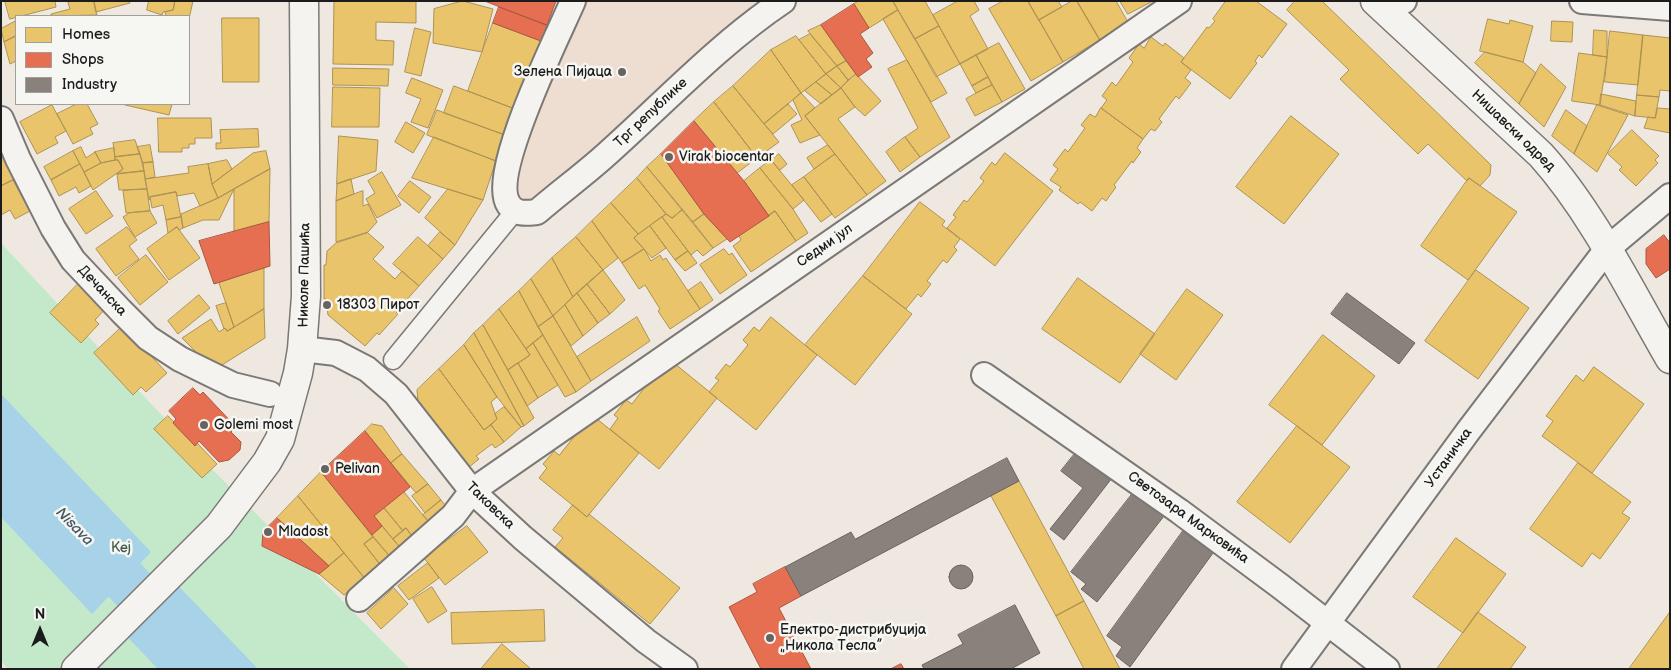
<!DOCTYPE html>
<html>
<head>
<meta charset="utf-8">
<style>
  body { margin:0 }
  #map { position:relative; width:1671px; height:670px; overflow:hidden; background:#efe8e1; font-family:"Balsamiq Sans",sans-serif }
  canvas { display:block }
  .frame { position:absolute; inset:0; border:2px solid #1c1c1c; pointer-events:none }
  .legend { position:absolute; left:15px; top:15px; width:175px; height:90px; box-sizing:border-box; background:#f6f6f2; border:1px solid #9f9f9c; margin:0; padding:6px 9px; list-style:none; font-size:15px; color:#1c1c1c }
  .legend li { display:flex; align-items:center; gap:10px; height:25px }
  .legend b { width:25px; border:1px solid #9f9f9c }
  .north { position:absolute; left:15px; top:605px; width:50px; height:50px; -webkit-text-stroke:4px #f6f6f2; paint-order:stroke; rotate:0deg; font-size:14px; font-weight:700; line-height:20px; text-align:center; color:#1c1c1c }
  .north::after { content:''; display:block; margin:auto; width:18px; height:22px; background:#1c1c1c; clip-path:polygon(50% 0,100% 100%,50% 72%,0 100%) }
</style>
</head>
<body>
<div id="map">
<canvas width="1671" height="670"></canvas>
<div class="frame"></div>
<ul class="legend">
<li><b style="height:14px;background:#e9c46a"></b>Homes</li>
<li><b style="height:14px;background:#e76f51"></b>Shops</li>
<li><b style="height:14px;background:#8a817c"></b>Industry</li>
</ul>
<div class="north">N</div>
</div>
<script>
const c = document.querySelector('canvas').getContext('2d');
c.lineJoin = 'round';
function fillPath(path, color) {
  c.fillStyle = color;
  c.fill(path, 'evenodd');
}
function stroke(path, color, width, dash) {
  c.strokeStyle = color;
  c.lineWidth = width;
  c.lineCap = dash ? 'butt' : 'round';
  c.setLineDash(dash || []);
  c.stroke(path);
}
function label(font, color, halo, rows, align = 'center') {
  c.font = font + ' "Balsamiq Sans",sans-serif';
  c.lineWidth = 5;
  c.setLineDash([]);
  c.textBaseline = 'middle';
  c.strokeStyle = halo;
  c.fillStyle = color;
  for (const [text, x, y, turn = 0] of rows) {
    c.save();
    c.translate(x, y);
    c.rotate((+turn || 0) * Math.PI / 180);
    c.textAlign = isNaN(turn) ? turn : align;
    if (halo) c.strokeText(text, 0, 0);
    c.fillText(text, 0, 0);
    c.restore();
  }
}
fillPath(new Path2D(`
  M573,1H785L537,206L511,199L517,149Z`), '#eeddd1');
fillPath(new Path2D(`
  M1,243L210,467L410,669H8L1,661Z`), '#c4e9ca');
fillPath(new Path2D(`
  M1,394L151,552L92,614L1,517Z
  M169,576L258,669H158L118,627Z`), '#a7d2e7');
const homes = new Path2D(`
  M5,1H55L56,7L10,19Z
  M72,1H94L97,15L51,16V14L70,9L68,3Z
  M94,1H129L130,3L96,12Z
  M149,1H175L173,10L163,12L162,15L147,10Z
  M175,1H193L189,19V16H166L165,12L173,10Z
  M416,1V23L376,22V40L394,41L393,65L333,64L334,1Z
  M463,1L493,9L482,52L433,43L434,9Z
  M859,1H893L898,10L869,28L854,4Z
  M893,1H925L939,26L915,39Z
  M958,1H974L979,10L970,16L988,49L960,64L933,15Z
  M1003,1H1028L1063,62L1031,81L989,9Z
  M1028,1H1058L1062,7L1039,20Z
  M1072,1H1077L1100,40L1063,62L1039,20Z
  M1077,1H1116L1129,24L1100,40Z
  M1120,1H1153L1128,14Z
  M1226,1H1256L1287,24L1262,58L1259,55L1255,61L1257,63L1230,99L1181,62L1207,27L1209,28L1215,21L1213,19Z
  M1295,1H1322L1491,165L1490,175L1480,186L1469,178L1467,181L1428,144L1418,154L1340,79L1349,70L1287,10Z
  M898,10L947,93L931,102L883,19Z
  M222,18H259V82H223Z
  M1488,19L1509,24L1510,20L1533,26L1523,62L1480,51Z
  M16,21V36L4,42L1,29Z
  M1552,21L1573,22L1572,42L1551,41Z
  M493,23L541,41L515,109L468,91Z
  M821,25L846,61L837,66L808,31Z
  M939,26L960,64L936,77L915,39Z
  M415,28L431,32L421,76L405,72Z
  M1594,30L1607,31V57L1593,55Z
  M1610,31L1643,35L1638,85L1605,82Z
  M810,34L837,66L826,74L799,40Z
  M1643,35L1670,38V91L1660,90L1659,97L1637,95Z
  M16,36V61L10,64L4,42Z
  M796,36L826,74L801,93L771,50Z
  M1151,37L1163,46L1165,43L1184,58L1181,62L1191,70L1185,78L1191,83L1179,99L1176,96L1159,119L1162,122L1155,131L1151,129L1143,139L1101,108L1107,100L1102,96L1112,82L1116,86L1133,62L1129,58L1139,44L1144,48Z
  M999,43L1025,89L1002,102L976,55Z
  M771,50L801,93L764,124L733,86Z
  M1485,52L1523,62L1536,73L1519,104L1475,63Z
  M1579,53L1607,57L1600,105L1572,101Z
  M976,55L988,77L972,86L960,64Z
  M907,60L950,137L920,157L905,137L918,128L888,69Z
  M846,61L856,74L848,80L837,66Z
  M1541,64L1566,87L1544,127L1519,104Z
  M837,66L848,80L841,88L826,74Z
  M333,68L389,69L388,86L333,85Z
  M826,74L841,88L832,95L816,82Z
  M856,74L881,101L865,116L855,107L841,88Z
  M988,77L992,85L976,93L972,86Z
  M412,78L443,90L428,128L411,122L421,99L406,93Z
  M816,82L832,95L821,104L805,91Z
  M992,85L1002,102L975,116L966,99Z
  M454,86L515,109L505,135L444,113Z
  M733,86L779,142L757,158L714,102Z
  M333,87L380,88L379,127H332Z
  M841,88L855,107L838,119L886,181L867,195L805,116Z
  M801,93L815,108L805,116L820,135L800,143L791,125L802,120L793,100Z
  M1601,94L1636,101L1635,116L1600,105Z
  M1637,95L1659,97L1655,118L1635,116Z
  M714,102L757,158L737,173L694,121Z
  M77,104H87L98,124L90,128L93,134L73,144L57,114Z
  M125,104H172L169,115L125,105Z
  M788,104L797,114L773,134L764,124Z
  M52,105L66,131L55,137L58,143L37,154L20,122Z
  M1597,105L1628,115L1597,172L1574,154Z
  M1101,108L1143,139L1137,148L1141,152L1133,163L1132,161L1114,185L1116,187L1106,201L1102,198L1092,211L1080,202L1078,204L1059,190L1061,187L1050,180L1058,169L1053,165L1065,149L1068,152L1085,128L1081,125L1090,114L1095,117Z
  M1658,108L1670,109V133L1644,128L1648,117L1655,118Z
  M437,110L505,135L496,161L427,135Z
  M1566,110L1587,126L1574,154L1552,136Z
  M1291,116L1339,154L1284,224L1236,187Z
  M158,118H211L212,138H195V144H189V148H182V152H159Z
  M406,122L425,133L413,153L395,142Z
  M258,129L259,147L216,149V143H221L220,130Z
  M1632,130L1659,156L1655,160L1658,163L1636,186L1619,170L1622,167L1608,154Z
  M339,136L378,140L376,171L337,184Z
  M434,137L496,161L483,200L412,178Z
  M905,137L920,157L900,172L886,152Z
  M135,140L140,154L115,157L113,143Z
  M150,145L153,162L143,163L137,147Z
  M828,145L835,154L814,169L807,158Z
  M81,147L86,158L95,152L101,163L84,172L73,151Z
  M114,148L115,160L101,163L95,152Z
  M73,151L80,164L51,180L44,167Z
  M266,151L270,169L218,198L212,184L253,153Z
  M1005,153L1053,191L995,266L947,228L956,217L953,215L964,200L967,202L984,181L980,178L992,162L995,165Z
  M140,154L144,171L117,174L123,169L118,160H115V157Z
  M661,154L704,214L693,222L647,167Z
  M779,154L787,164L780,170L771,160Z
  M835,154L867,195L835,218L804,177Z
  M8,156L19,177L1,186V159Z
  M118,160L123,169L93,190L84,172L101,163Z
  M227,160L232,169L212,184L208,164Z
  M771,160L804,200L793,209L760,168Z
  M153,162L155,177L145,179L143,163Z
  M80,164L91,186L79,193L76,187L59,196L51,180Z
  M208,164L212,184L218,198L200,206L194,193L177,196L176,192L150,197V199L149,200L145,179L189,173L188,167Z
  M647,167L682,210L672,218L666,214L637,178Z
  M760,168L793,209L808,233L796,241L775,211L769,216L744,181Z
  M270,169L269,222L234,232V189Z
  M144,171L147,189L119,190L117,174Z
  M382,172L401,205L377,218L366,199L375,193L368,181Z
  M804,177L832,214L821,222L792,185Z
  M637,178L666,214L638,234L611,203Z
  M1469,178L1517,212L1468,280L1421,246Z
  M351,179L354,194L336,201L337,184Z
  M13,180L30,211L15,219L10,210L1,215V186Z
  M410,181L431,197L419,213L398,196Z
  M147,189L150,211L126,213L123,191Z
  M234,189L219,220H203L183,228L181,214L218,198Z
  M448,189L483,200L455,245L425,218Z
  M96,191L113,216L86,234L69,209Z
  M363,191V206L368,204L377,222L368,232L336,242V201Z
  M176,192L181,217L166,220L163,205L152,208L150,197Z
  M920,202L945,221L942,225L960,239L954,247L957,250L947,263L943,260L927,281L931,284L921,297L918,294L906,309L863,276Z
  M611,203L638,234L634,238L644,249L622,263L592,221Z
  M682,210L713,248L703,256L697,250L691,255L662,217L666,214L672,218Z
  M150,211L157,223L135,237L123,217L129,213Z
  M775,211L796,241L751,272L733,246L741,240L739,236Z
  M704,214L727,239L713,248L693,222Z
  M181,217L183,228L179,230L177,227L168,233L166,220Z
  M662,217L688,251L675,260L650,226Z
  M592,221L618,258L603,270L576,237Z
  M650,226L666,248L652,258L634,238Z
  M127,227L137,240L129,246L139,259L116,276L96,249Z
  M177,227L200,258L169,280L147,249Z
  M440,232L455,245L443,259L428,246Z
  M368,233L384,247L373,259L395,279L402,271L419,286L396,312L398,314L379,335L377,333L365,346L328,315L326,299H324V265H326L327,251L336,243Z
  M418,237L443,259L419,286L393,264Z
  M576,237L603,270L573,297L552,258Z
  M644,249L651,261L660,255L663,260L666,258L700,309L670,329L658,311L660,309L645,285L639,289L622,263Z
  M724,249L729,255L732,253L747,275L720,294L700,265Z
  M688,251L697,263L685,271L675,260Z
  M146,255L168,282L140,305L118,278Z
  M552,258L573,297L553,316L531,279Z
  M264,268V309L234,327L219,283Z
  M603,270L625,300L610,314L587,284Z
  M1476,270L1529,308L1478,379L1425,341Z
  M863,276L912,314L855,385L805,345Z
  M1078,278L1155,334L1120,383L1042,329Z
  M531,279L553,316L538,327L519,291Z
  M701,282L713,300L700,309L688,291Z
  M79,283L106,308L95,320L99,324L81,343L50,313Z
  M587,284L610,314L598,323L577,293Z
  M1187,289L1223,315L1176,380L1140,354Z
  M519,291L543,335L526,349L499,309Z
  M577,293L598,323L583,336L565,305Z
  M199,295L210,308L178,334L168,321Z
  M226,303L234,327L227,331L225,328L224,329L216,306Z
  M565,305L583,336L571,346L553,316Z
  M264,309L265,338L214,370L182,338L211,319L219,332L225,328L227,331Z
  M499,309L530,355L508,370L483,325Z
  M553,316L591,381L576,392L538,327Z
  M637,317L650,341L591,381L577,357Z
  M771,317L817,355L756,430L709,392L719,380L715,378L726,364L730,367L748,345L743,340L754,327L759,331Z
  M483,325L534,418L524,426L474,333Z
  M123,326L167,373L146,392L141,387L133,395L94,353Z
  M474,333L524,426L521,427L497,397L464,345Z
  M543,335L576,392L565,397L533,343Z
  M1323,335L1375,376L1322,445L1269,405Z
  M533,343L558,385L538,398L518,363L530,355L526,349Z
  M464,345L497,397L491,402L497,419L484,430L439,369Z
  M669,359L717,398L659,469L610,429L618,418L614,415L626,400L632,404L648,383L644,380Z
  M518,363L538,398L527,406L508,370Z
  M1594,367L1644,404L1592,473L1542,436L1553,421L1546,416L1576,375L1583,381Z
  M439,369L484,430L491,425L504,442L495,448L492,444L476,456L479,459L469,467L456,449L452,452L443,440L447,437L418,401L417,390Z
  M504,407L521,427L504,442L491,425L497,419L495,414Z
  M592,415L639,453L587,517L539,478L547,468L543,464L554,451L559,455Z
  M168,416L174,422L173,423L195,446L197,443L217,464L202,478L154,429Z
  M372,424L382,426L402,454L391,463L365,431Z
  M1297,426L1350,467L1290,543L1237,502Z
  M402,454L428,484L416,493L391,463Z
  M1578,463L1631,502L1622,513L1630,518L1600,559L1592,553L1582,567L1530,529Z
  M321,472L373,537L364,544L382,567L366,580L298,496Z
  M1019,481L1084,601L1056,616L991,496Z
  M428,484L441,500L425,513L412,496Z
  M404,492L432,526L415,540L406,528L403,531L384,508Z
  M298,496L344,553L329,566L277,518Z
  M441,500L453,515L434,529L423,515Z
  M573,505L587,517L589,514L680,588L650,624L555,547L563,538L553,530Z
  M384,508L403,531L393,539L374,516Z
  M382,526L402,550L392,559L372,535Z
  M467,526L488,552L445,585L424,558Z
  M406,528L415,540L402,550L393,539Z
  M373,537L392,559L382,567L364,544Z
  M1456,538L1506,574L1463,633L1413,597Z
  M344,553L366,580L344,595L319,574Z
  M428,563L439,578L409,600L398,586Z
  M432,587L447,611L428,623L413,599Z
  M394,588L408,604L381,629L367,613Z
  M1084,601L1120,669H1084L1056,616Z
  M544,610L545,641L452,644L451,613Z
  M1478,612L1526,647L1510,669H1437Z
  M1670,612V669H1629Z
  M502,644L531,669H481Z`);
fillPath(homes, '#e9c46a');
stroke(homes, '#ac9253', 1);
const shops = new Path2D(`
  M485,1H556L547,25Z
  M854,4L869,28L860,34L873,53L866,59L872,67L858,77L821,25Z
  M499,7L547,25L541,41L493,23Z
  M694,121L744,181L769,216L730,242L704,214L661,154Z
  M269,222L270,266L214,284L199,241Z
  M1664,235L1670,243V269L1656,278L1646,264V249Z
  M193,388L200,395L203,392L236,427L231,432L241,442L240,450L229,460L219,462L199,441L195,446L173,423L176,419L169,411Z
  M365,431L410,487L374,516L382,526L372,535L321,472Z
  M277,518L329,566L319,574L262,546L263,532Z
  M785,567L801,596L779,608L811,669H761L729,607L757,592L753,584Z
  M901,664L904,669H891Z`);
fillPath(shops, '#e76f51');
stroke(shops, '#aa5641', 1);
const industry = new Path2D(`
  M1347,293L1415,343L1399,364L1331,314Z
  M1077,451L1112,478L1064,540L1050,529L1083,488L1061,471Z
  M1007,458L1019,481L801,596L785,567L851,532L855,539Z
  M1133,493L1164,516L1097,602L1081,589L1086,584L1071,572Z
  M1183,531L1213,553L1130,667L1116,656L1122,647L1107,636Z
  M949 577a12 12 0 1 1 24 0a12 12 0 1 1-24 0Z
  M1015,605L1040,653L1011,669H924L922,665L963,644L958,635Z`);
fillPath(industry, '#8a817c');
stroke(industry, '#69635f', 1);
stroke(new Path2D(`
  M1,450L209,669`), '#a7d2e7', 46);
const pedestrian = new Path2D(`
  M393,360L515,211`);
const minor = new Path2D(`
  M573,1C558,36 488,175 509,205C516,215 527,213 537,212C560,192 585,174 608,153C665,102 719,44 783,1
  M1582,1L1670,8
  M1381,7L1404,1
  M1,119L18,159L53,228L73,260L121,311L148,338L180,359L233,385L270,394
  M302,349L336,353L367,369L396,394L472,491L523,538L646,641L685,669
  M984,375L1179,511L1280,586L1387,669
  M359,599L453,516L472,491L1179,1
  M1294,669L1469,430L1607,249L1670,196`);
const tertiary = new Path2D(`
  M1375,1L1541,155C1593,213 1631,292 1670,359`);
const secondary = new Path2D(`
  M76,669L219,526L267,462L280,439L298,373L302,349L306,296L304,1`);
stroke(pedestrian, '#7b7875', 21);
stroke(minor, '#7b7875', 28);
stroke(tertiary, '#7b7875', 31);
stroke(secondary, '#7b7875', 31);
stroke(pedestrian, '#f4f3f0', 18);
stroke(minor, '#f4f3f0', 24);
stroke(tertiary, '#f4f3f0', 28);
stroke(secondary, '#f4f3f0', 28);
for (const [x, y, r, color] of [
  [622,72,5,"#666361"],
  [669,157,5,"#666361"],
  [327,305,5,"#666361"],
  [204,425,5,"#666361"],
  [325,469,5,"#666361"],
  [268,532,5,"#666361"],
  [770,638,5,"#666361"]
]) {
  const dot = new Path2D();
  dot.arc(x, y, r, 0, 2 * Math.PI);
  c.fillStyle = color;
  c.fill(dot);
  stroke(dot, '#f6f6f2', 2);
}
label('14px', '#1c1c1c', '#f6f6f2', [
  ["Зелена Пијаца",612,72,"right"],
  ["Virak biocentar",679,157],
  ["18303 Пирот",337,305],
  ["Golemi most",214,425],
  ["Pelivan",335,469],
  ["Mladost",278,532],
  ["Електро-дистрибуција",780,630],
  ["„Никола Тесла”",780,646]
], 'left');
label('14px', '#1c1c1c', '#f6f6f2', [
  ["Трг републике",651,113,-43],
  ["Нишавски одред",1513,131,44],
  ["Седми јул",825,246,-35],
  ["Николе Пашића",305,275,-89],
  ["Дечанска",102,291,47],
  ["Устаничка",1449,458,-54],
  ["Таковска",490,506,44],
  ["Светозара Марковића",1188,518,36]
]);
label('14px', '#445a4b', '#f6f6f2', [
  ["Кеј",121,548]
]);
label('italic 15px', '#425864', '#f6f6f2', [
  ["Nisava",74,527,46]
]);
</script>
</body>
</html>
